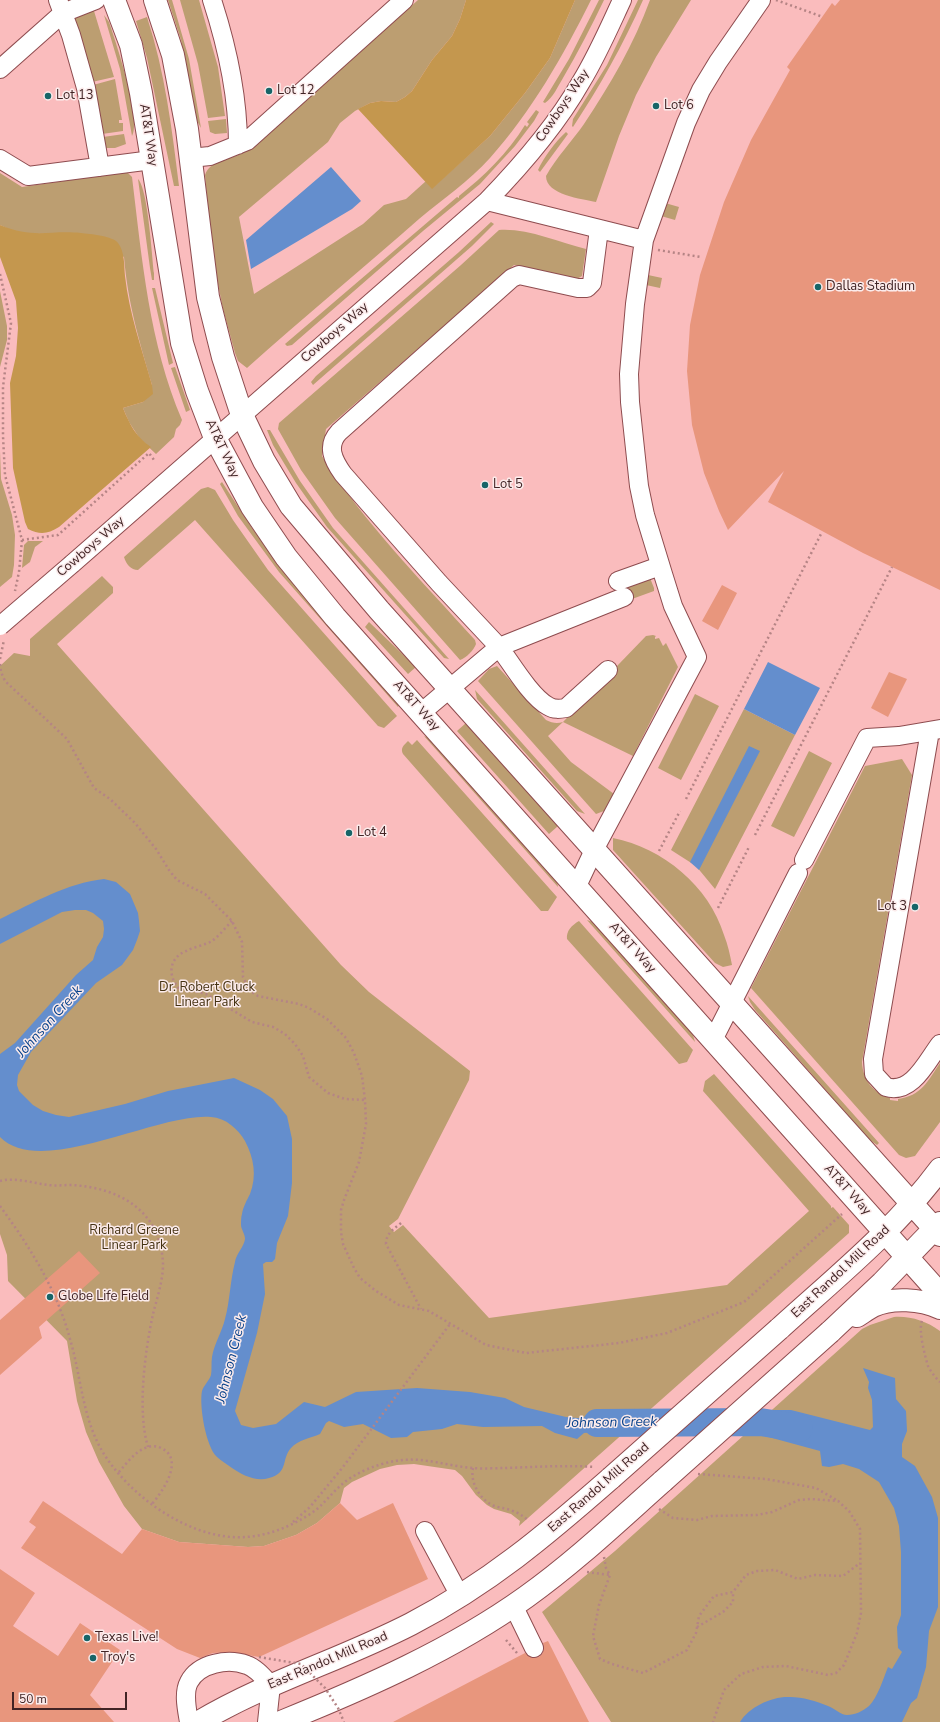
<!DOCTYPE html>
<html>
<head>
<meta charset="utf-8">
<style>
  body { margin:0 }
  #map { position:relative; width:940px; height:1722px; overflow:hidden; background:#fabcbd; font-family:"Nunito Sans",sans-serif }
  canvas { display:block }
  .scale { position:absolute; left:12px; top:1692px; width:115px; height:18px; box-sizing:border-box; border:2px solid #412425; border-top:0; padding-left:5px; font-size:12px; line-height:14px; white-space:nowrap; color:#412425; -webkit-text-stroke:3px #fbebeb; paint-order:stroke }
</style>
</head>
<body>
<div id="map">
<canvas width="940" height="1722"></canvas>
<div class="scale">50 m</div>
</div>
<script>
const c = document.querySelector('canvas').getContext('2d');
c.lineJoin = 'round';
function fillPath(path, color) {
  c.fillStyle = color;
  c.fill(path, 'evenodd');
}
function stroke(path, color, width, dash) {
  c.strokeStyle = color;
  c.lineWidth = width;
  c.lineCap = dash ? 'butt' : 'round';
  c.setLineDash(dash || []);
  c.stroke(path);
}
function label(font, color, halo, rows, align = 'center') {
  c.font = font + ' "Nunito Sans",sans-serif';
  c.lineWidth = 3;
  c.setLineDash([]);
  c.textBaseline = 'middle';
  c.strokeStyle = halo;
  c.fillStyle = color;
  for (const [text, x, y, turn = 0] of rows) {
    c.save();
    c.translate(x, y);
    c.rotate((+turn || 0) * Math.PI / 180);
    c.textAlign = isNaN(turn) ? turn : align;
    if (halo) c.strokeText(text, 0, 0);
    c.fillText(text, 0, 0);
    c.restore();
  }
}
fillPath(new Path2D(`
  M168,0H172L189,59L201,128L196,119L181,40Z
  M180,0H199L218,67L225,116L208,118L198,64Z
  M418,0H466L460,19L452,36L432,60L412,91L405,97L396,102L381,101L370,103L355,111L340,123L328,142L239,217L254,294L363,224L384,205L406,199L426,181L432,188L490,136L525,93L550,58L575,0H591C563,56 532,111 490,158C469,181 443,199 419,219C362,269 304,317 247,368L238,361L235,353L223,309L212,254L205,175C211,160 225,161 238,155C246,151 254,145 262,140Z
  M599,0H604C591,27 578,52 563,78C558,86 553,98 545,103L543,102L569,59Z
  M638,0H643C623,45 600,86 573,127L572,126L573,119L607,65Z
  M650,0H691L656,57L636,95L619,136L596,202C582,199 546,195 546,176C556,158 572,141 584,124C610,85 634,44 650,0Z
  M90,11H94L114,77L92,82L73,17Z
  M104,15L109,22C116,42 142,121 132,136L120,69Z
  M147,17C165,72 172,129 179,186H174L147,58L136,21Z
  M115,79L122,120H119V123H123V131L102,134L93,85Z
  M536,110L539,112L534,121L515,146L480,184L423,231L292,345L287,346L285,344L457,197L459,198V196C484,176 508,153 525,125L527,127L529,124L527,122Z
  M226,119L227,133L215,134L210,132L208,121Z
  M566,132L568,134L540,172L538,170C544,157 555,142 566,132Z
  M124,134L126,144L115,148H105L103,137Z
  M0,173L22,187L120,173H128L132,177C142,259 149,343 182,420L180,425L176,429L174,437L156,454L140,439L129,422L123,408L143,402L152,385C139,340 128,304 124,257L79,233L33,234L15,232L0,225Z
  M138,179C148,189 152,256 154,273V280H152L150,268Z
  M665,203L679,207L675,220L661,216Z
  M491,222L494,224L472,246L313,385L311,382L316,376L459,252Z
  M499,230C527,228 558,242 586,249L582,276L577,279L514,265L326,429L322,456C364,523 422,581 475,640L476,644C474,650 466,658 460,660L335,518L301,470L278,429L279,423L461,265Z
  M648,275L662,278L660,288L646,285Z
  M152,288H155L156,292L173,363L169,365Z
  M0,291L7,326V340L0,367Z
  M175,367L190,410L186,412L171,368Z
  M267,430H270L300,481L333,528L449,659L444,658L327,527L296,483L273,445Z
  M0,451L1,479L12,515L15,535L14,565L12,577L0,587Z
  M222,482L252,528L278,564L399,704L398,707L279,572L238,516L220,484Z
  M208,487L215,490L233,520L268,570L397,716L384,728L378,726L195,520L138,570C131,570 126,564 124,557L201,489Z
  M28,541H43L35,547L30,562L22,568L24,545Z
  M102,576L113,587V593L57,644L341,965L369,992L470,1071L469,1080L398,1219L389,1226L394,1232L403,1225L489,1318L727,1285L809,1211L703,1091L705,1081L714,1074L831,1206V1208L833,1207L849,1225V1233L519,1526L520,1521L511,1514L494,1509L487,1505L476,1495L462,1476L455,1470L414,1464L397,1465L380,1469L352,1482L344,1488L340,1503L317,1523L296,1535L264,1546L248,1547L179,1542L142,1529L124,1506L99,1462L86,1432L77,1401L67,1341L8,1281L7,1255L0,1234V666L14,653L30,656V639Z
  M650,578L654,588V591L632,599L628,586Z
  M369,622L416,667L408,674L365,627Z
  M653,635L656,636L655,637V639L659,638L663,646L666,643L678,667L633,756L563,722L548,736L571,762L614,794L604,811L596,814L478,681L489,669L497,666L546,720C552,723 557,724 563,722L646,636Z
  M475,690L585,814L577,811L486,709L477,699Z
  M695,694L719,706L681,780L658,768Z
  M744,709L795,735L715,889L696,866L671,850Z
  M466,723L558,826L549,834L457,731Z
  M424,736L429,738L557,880L558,887Z
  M417,740L557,897L548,911H541L403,754C400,748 404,745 408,741L412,745Z
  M809,751L832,763L794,837L771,826Z
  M902,759L912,775L862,1062C863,1081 873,1092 890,1098V1100L898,1101V1099C921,1096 928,1081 940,1063V1122L915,1156L906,1158L899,1155L751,988L865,766Z
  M613,838C663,848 709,886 724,935C728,945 730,955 732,965L723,967L715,963L613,850Z
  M587,920L593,922L688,1028L693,1035L695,1042Z
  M579,921L693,1050L687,1062L679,1064L567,939C566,931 572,925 579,921Z
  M748,996L879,1143L877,1145L870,1140L755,1010L750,1002Z
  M894,1317C911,1316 926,1321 940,1331V1722H611L542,1612L615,1551L862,1329L870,1325Z`), '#bc9e71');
fillPath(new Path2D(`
  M466,0H575L550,58L525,93L490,136L432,189L358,109L370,103L381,101L396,102L405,97L412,91L432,60L452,36L460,19Z
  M0,225C33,239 49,230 81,233C90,234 113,236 118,243C125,252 124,266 125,276C129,313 142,349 152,385L153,394L143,402L123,408C130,425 136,437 151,447L59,527C48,534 40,535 28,529L25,522L13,468L10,383L16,356L18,328L16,301L0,257Z`), '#c4974e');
fillPath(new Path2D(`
  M331,167L361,201L352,209L251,269L246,240Z
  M768,662L820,688L795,735L744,709Z
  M749,746L760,751L699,870L690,862Z
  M104,879L116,882L130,894L138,913L139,921L140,931L137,940L133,950L122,965L96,983L31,1052L18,1075L17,1085L19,1091L33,1105L43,1111L56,1115L69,1117L125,1104L168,1091L234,1078L260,1090L273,1099L287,1116L292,1139V1183L288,1216L277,1243L275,1259L272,1262H266L263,1264L265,1294L257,1333L235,1411L241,1425L253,1428L276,1424L304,1402L325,1407L356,1392L417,1388L470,1392L505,1398L524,1407L566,1417L578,1418L647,1411L620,1436L609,1431L584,1433L577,1439L555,1433L542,1426L483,1427L457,1424L442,1429L413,1432L407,1437L391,1438L363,1424L344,1427L329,1421L326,1423L320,1434C311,1438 298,1440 291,1448C281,1459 289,1473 269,1478C256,1482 242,1475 232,1468C227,1464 221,1461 217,1457C206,1447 199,1406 202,1391C204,1385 209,1381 211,1375C212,1370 211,1363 212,1357C214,1344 222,1332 225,1319C230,1301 230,1281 235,1262C236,1254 244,1247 245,1239C245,1234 241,1229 241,1225C241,1222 241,1217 242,1214C243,1207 247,1200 250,1194C257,1176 254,1158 245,1141C238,1129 226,1118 211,1117C158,1112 41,1179 0,1137V1054L15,1043L76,975L93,960L97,947L103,937L104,929L103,921L93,913L86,910H75L62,912L0,944V919C33,903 67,883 104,879Z
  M863,1368L895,1378L896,1399L906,1411L907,1431L902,1444V1457L915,1466L932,1497L938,1518V1607L929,1631L926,1667L917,1698L911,1703L902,1722H740C749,1707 772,1696 790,1697C803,1697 816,1701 828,1706C834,1708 841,1715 847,1715C855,1715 863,1711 869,1706C878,1697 883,1679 888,1667L892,1669L902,1652L898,1648L897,1627L901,1615V1552L899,1526L894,1508L879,1482L859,1469L843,1464L829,1467L822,1466L820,1451L750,1432L774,1410H791L870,1430L873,1427L872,1400L868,1388L869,1382Z`), '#648ecd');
stroke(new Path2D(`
  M597,1423L760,1422L799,1428`), '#648ecd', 28);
fillPath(new Path2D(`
  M840,0H940V590L863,553L768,502L784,471L728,530L719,511L704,473L692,425L687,371L690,325L700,275L724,202L751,140L790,70L787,67L832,3L835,6Z
  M722,585L737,593L718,630L702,621Z
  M889,672L907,679L888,717L871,708Z
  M79,1251L100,1273L39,1327L42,1338L0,1375V1320Z
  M43,1501L122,1554L142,1529L179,1542L248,1547L264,1546L296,1535L317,1523L340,1503L357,1520L393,1503L428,1579L259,1657L231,1652L213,1653L200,1658L177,1649L21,1548L36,1527L29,1522Z
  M0,1569L35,1593L13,1626L58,1656L80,1623L120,1650L90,1695L114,1722H0Z
  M548,1641L589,1722H393L525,1653L533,1658L539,1657L542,1654L544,1649L543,1643Z`), '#e8967d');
const minor = new Path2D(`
  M58,0L71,35L86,88L100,167
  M212,0C227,46 238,97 238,145
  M0,69L63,13L96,0
  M190,158L210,156L247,141L404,0
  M0,159L28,176L152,160
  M487,201L644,240
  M72,564L487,201C522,165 556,126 581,82C597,56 609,28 622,0
  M618,581L660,566
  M608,670L566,708C560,709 554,710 548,706C531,697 511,663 499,647L624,597
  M422,712L499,647L439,583L343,474C333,460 326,446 339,432L512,278L519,275L578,288H587L592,283L599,229
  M930,731L873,1059L874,1074L886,1087C912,1095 927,1061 940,1044
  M804,860L867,738L899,736L940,729
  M577,886L594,850L697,657L673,606L663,574L645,515L639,486L630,402L629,374L635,304L644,240L686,123L701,90L718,62L761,0
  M713,1040L798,873
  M425,1531L460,1596
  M513,1605L534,1648
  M189,1722C187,1710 183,1693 189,1682C199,1663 228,1658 247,1665C256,1668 264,1678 271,1685L267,1722`);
const major = new Path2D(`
  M114,0L131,45L141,93L182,343L197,391L215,438L252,507L286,557L335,617L940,1294
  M155,0L173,55L187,129L208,297L223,357L242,415L264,461L291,506L379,610L940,1235
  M857,1316C862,1313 867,1309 873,1306C891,1297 922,1299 940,1308
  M779,1329C835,1278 895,1230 940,1169
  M830,1332L882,1283L940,1223
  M199,1722C266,1682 341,1660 411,1624C488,1584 546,1535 611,1478
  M281,1722C365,1688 452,1650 526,1597C575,1562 618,1521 663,1481`);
stroke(minor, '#8e4c4f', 20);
stroke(major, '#8e4c4f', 24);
stroke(new Path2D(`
  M776,0L823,17
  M658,250L701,257
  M0,274L11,323L3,387V436L5,475L22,540L19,572L15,591
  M22,540L58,535L149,453L154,460
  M0,659L4,640
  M0,664L1,672L5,681L67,739L94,788L110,799L135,823L156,849L169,870L177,880L205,894L232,921L242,942L243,977L250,991L258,996L299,1004L309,1008L327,1019L346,1038L354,1053L362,1076L365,1100L366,1124L359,1162L344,1200L341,1210V1232L343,1244L354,1268L360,1278L376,1291L399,1305L429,1311L486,1345L526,1353L619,1343L667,1333L744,1302L842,1214
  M686,799L822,532
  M755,835L892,567
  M659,851L680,811
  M718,908L749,847
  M232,921C226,927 219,936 212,941C205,945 194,947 186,951C167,959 168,978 181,991H194L206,994L252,1022L273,1027L285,1034L295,1044L303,1056L309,1077L328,1093L345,1099L365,1100
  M0,1181C16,1177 32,1183 48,1185C56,1186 64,1185 72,1185C120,1188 161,1211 163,1264C163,1281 157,1298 153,1314C145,1351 137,1411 148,1447
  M0,1206C30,1247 57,1290 70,1339C81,1376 82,1415 101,1449C127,1495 191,1541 245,1537C267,1536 289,1527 307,1516C321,1508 329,1496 340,1486C354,1473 377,1464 395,1461C422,1456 447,1466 472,1468C483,1469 495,1468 505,1468C535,1467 565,1465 595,1467
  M401,1223C394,1229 386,1233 386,1244L421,1309
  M922,1321C918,1330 925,1356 928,1366C931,1372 935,1377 940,1382
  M473,1468C470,1482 479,1498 492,1505C499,1508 506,1508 513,1511C519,1513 524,1517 529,1521
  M119,1472C126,1464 133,1454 143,1449C149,1446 155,1445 161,1448C185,1459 163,1491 152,1504
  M698,1474L766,1479L816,1488L838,1501
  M659,1509L673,1518L697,1520L712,1516L757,1515L772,1512L799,1500L811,1499L838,1501L849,1511L860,1529L861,1613L857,1633L844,1665L836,1673L828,1675L786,1666L763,1667L741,1674L724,1690L713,1722
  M293,1522L310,1507L343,1467L450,1324
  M604,1557L606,1568L610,1575L599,1605L593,1636L600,1659L612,1664L643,1673L687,1650L696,1633L699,1616L714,1596L733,1592L746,1575L757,1571L775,1570L798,1579L815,1575L843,1576L860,1563
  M587,1572L610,1575
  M697,1627L723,1612L733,1602V1592
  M506,1640L517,1653`), '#b58485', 2.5, [2, 3]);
stroke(minor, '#fff', 18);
stroke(major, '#fff', 22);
const minorBridge = new Path2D(`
  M0,626L72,564`);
const majorBridge = new Path2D(`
  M611,1478L779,1329
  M663,1481L830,1332`);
stroke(minorBridge, '#8e4c4f', 20, []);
stroke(majorBridge, '#8e4c4f', 24, []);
stroke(new Path2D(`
  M259,1657L301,1664L325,1688L338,1708L344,1722`), '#b58485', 2.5, [2, 3]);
stroke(minorBridge, '#fff', 18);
stroke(majorBridge, '#fff', 22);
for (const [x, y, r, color] of [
  [269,91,4,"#176568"],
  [48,96,4,"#176568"],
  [656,106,4,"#176568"],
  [818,287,4,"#176568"],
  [485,485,4,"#176568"],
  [349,833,4,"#176568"],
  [915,907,4,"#176568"],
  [50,1297,4,"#176568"],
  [87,1638,4,"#176568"],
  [93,1658,4,"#176568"]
]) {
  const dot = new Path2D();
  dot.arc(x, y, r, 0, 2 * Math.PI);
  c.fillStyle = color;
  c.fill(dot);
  stroke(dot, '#fbebeb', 1.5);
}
label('13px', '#412425', '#fbebeb', [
  ["Lot 12",277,91],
  ["Lot 13",56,96],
  ["Lot 6",664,106],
  ["Dallas Stadium",826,287],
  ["Lot 5",493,485],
  ["Lot 4",357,833],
  ["Lot 3",907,907,"right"],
  ["Globe Life Field",58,1297],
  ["Texas Live!",95,1638],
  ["Troy's",101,1658]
], 'left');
label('13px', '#412425', '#fbebeb', [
  ["Cowboys Way",563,106,-56],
  ["AT&T Way",148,135,81],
  ["Cowboys Way",335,333,-41],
  ["AT&T Way",222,449,65],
  ["Cowboys Way",91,547,-41],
  ["AT&T Way",416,706,48],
  ["AT&T Way",632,948,48],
  ["AT&T Way",847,1190,48],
  ["East Randol Mill Road",841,1272,-43],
  ["East Randol Mill Road",599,1488,-41],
  ["East Randol Mill Road",328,1661,-23]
]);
label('13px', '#453212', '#fbebeb', [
  ["Dr. Robert Cluck",207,988],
  ["Linear Park",207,1003],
  ["Richard Greene",134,1231],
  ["Linear Park",134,1246]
]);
label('italic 14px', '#07418b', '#fbebeb', [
  ["Johnson Creek",50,1022,-48],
  ["Johnson Creek",232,1359,-76],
  ["Johnson Creek",612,1423,-1]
]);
</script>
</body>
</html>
